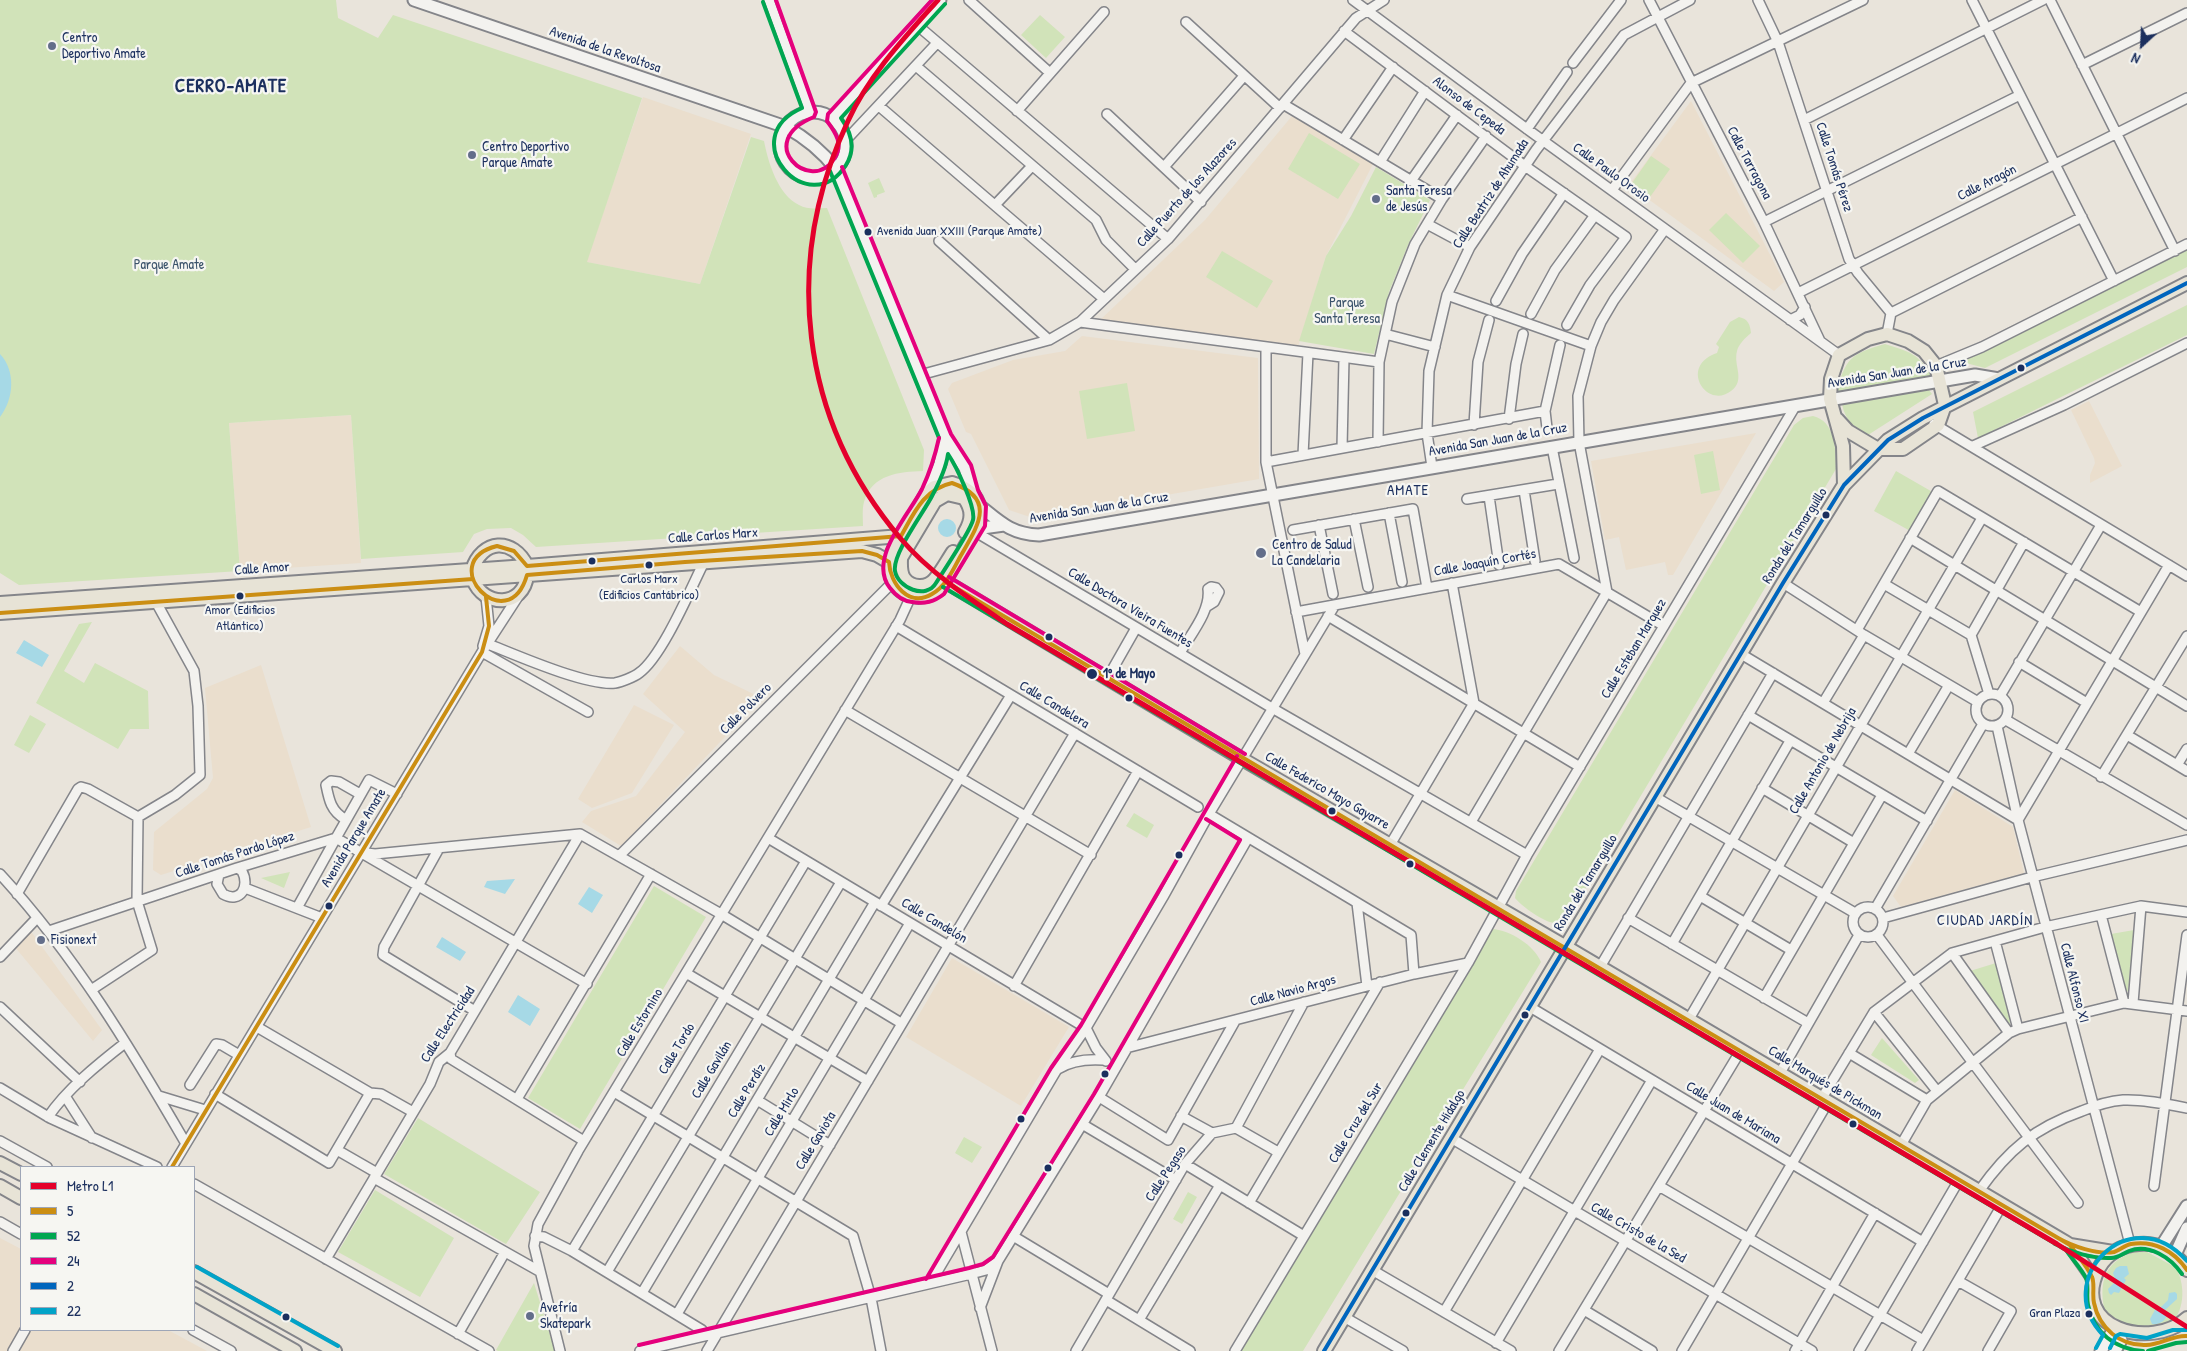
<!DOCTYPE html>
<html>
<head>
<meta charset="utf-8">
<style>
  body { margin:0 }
  #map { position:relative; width:2187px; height:1351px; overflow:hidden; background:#e9e4db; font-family:"Patrick Hand",sans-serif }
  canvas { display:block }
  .legend { position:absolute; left:20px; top:1166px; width:175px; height:165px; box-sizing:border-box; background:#f6f6f2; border:1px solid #9ea6b7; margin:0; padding:6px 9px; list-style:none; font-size:15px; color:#1b2f5e }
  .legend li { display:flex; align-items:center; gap:10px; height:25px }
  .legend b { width:25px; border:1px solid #9ea6b7 }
  .north { position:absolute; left:2117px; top:20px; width:50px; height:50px; -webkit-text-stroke:4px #f6f6f2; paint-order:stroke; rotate:205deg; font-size:14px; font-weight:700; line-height:20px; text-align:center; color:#1b2f5e }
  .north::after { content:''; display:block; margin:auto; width:18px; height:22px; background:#1b2f5e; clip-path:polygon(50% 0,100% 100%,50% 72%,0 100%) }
</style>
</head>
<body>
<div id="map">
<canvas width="2187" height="1351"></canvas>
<ul class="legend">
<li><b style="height:6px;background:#e4002b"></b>Metro L1</li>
<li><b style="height:6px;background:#cb8e13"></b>5</li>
<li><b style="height:6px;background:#00a651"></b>52</li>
<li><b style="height:6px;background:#e5007d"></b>24</li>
<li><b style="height:6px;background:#0065bd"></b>2</li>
<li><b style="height:6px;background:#01a3c8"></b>22</li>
</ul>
<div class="north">N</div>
</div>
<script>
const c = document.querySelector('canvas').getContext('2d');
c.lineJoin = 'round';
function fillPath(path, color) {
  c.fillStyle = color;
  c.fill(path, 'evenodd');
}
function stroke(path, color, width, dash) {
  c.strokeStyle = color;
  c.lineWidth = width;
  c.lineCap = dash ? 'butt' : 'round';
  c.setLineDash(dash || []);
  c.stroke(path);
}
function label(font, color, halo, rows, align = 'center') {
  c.font = font + ' "Patrick Hand",sans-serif';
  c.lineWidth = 4.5;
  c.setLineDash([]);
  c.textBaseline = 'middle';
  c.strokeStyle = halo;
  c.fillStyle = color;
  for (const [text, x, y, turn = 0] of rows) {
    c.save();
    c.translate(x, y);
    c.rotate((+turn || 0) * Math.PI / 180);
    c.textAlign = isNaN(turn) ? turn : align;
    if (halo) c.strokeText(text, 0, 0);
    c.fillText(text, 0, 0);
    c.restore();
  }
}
fillPath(new Path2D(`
  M643,97L751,134L700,284L586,262Z
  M1691,101L1784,282L1774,291L1629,185Z
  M1292,116L1373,164L1326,256L1297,350L1099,321L1205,220Z
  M1082,336L1258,358L1259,479L1033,518L1009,510L971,434L966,432L948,389L952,383L1013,360L1065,351Z
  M2089,401L2122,466L2090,483V475L2095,463L2094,458L2071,410Z
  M351,415L361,563L240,571L229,423Z
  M1756,433L1673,575H1668L1665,562L1626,570L1619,537L1605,540L1591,461Z
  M680,646L714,675L762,698L621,846L582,822L591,811L636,796L685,732L643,694Z
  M261,665L311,827L161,875L153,870L154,832L207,789L213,778L205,688Z
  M634,705L674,725L632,793L592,808L578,799Z
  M1955,790L2013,827L2024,873L1901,907L1893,896Z
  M30,930L102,1030L93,1041L14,946Z
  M952,958L1069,1027L1021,1106L906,1037Z
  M0,1238L21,1249V1330H168L207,1351H0Z`), '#eadecd');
fillPath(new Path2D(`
  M0,0H336L338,18L378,38L393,15L642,98L587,262L700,284L751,137L764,141C768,162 778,195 799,205C808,210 817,208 827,208L924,450L923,471C899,472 872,474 864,502C862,509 863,518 863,526L536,547L523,535L511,528L487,529L474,534L463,552L361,559L351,415L229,423L240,571L19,585L0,573Z
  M1040,15L1065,37L1046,58L1021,35Z
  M1309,133L1360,164L1338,199L1288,169Z
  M1651,156L1670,169L1650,197L1632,183Z
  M1376,167L1430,200L1408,245L1389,292L1374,354L1299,341L1326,256L1351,216Z
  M879,178L885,192L877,195V197L874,198L868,183Z
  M1726,213L1760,246L1743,263L1709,230Z
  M2187,250V267L1985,368L1962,362Z
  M1222,251L1273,281L1257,308L1206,277Z
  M2187,305V335L1978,438L1973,412Z
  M1739,317C1748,319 1750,324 1751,333C1746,337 1738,345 1737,351C1733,366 1746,380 1731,391C1707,410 1678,366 1717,353L1719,347L1716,344L1730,322Z
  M1885,344C1910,352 1919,353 1932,378L1836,393C1846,358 1850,354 1885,344Z
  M1127,383L1135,431L1087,439L1079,391Z
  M1929,390L1932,394L1868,435C1854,428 1845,420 1842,404Z
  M1813,416C1835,421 1836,449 1836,469L1569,916C1565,920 1562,922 1555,923C1545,923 1521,906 1515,898L1516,891L1794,425L1803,418Z
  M1713,451L1720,490L1701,494L1694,455Z
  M1896,471L1936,494L1914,533L1874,511Z
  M92,622L64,671L84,683L95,663L148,691L149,729H130L118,749L36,703L79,624Z
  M30,715L46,724L29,753L14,745Z
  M1134,813L1154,825L1147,838L1126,826Z
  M290,872L284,888L261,878Z
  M654,886L706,917L580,1129L528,1098Z
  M1493,929C1511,931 1534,945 1541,962L1303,1351H1241L1490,931Z
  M2134,930L2128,991L2123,992L2111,934Z
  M1996,963L2013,1022L2007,1024L1970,971Z
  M1882,1038L1919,1080L1915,1083L1871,1055Z
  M418,1118L540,1192L506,1244L384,1174Z
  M964,1137L982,1147L972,1163L955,1153Z
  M375,1190L454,1238L420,1297L338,1252Z
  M1188,1192L1197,1197L1182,1224L1173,1219Z
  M2135,1252H2147L2175,1267C2185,1281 2186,1310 2171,1323C2165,1327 2156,1330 2149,1334L2107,1320C2098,1289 2100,1262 2135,1252Z
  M534,1283L555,1351H498L496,1350Z`), '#d1e3b9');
fillPath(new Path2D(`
  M0,354C16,371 14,399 0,417Z
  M938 528a9 9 0 1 1 18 0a9 9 0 1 1-18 0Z
  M24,640L49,655L42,667L16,653Z
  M515,879L505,894L484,887L487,881Z
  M589,887L603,895L592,913L578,904Z
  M442,937L466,952L460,961L436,947Z
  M518,995L540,1009L530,1026L508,1012Z
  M2120,1266H2127L2129,1274L2124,1278L2126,1280L2119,1293L2114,1292L2111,1295L2109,1293L2108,1289L2116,1281L2113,1273L2116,1268Z
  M2175,1292L2177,1294V1299L2165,1310L2167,1314C2166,1321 2159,1325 2152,1324L2150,1319L2156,1308L2161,1307L2168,1300L2169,1293Z`), '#a6d9e6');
const street = new Path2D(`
  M769,0L810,112
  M969,0L1050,73
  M1353,0L1527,129L1839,355
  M1649,0L1764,222L1820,341
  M1758,0L1778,42L1849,259L1858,273L1891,313
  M1972,0L2114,281
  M2050,0L2175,251
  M1186,22L1280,108
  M917,25L1168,239
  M1344,31L1525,166L1626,237L1590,285L1567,325
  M1573,63L1621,0
  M2082,65L2187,13
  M916,66L1096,220L1106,240L1135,269
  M1283,104L1442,199L1415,244L1392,302L1379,362L1378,442
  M879,106L1104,299
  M1017,111L1104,12
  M1107,114L1201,202
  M1804,120L2043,0
  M1527,129L1567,72
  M846,140L937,43
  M1343,140L1393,67
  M1380,162L1425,91
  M1164,167L1244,76
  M1411,181L1457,115
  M1612,190L1691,83L1863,0
  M1442,199L1486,136
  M995,205L1032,166
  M1764,222L2020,95
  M1427,224L1470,247
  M939,241L1049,340
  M1798,293L2187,98
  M1447,295L1591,346
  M1496,301L1522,254L1564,193
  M1891,313L2082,217
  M1531,314L1555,270L1595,215
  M1790,320L1800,315L1805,307
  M1080,322L1379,362
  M1385,334L1435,347
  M1887,334L1891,313
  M1266,347V462L1305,654
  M1936,366L1982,347L2187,244
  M920,375L1049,340L1080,322L1168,239L1356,18L1384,0
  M1509,419L1516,364L1523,334
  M1934,424L2187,576
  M1474,425L1478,362L1489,320
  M1547,428L1545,411L1560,345
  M1973,446L2064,405L2187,343
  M1552,447L1574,558
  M1342,448L1344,358
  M1303,455L1308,353
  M1266,462L1545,411
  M1432,467L1427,433L1429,371L1447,295L1470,247L1536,150L1624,35L1690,0
  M1524,490L1535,561
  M1489,496L1499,565
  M1467,499L1558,484
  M1389,513L1402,582
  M1354,519L1368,587
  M1319,525L1333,594
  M1293,530L1413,509L1427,588
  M974,531L1272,708L1527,855
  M1910,538L2187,706
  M1783,583L1864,635L1978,702
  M1884,584L1971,635
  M1296,612L1559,564L1664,626
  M1328,616L1580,767
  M896,626L1198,807
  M1857,630L1938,491L2141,612
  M1971,635L2024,542
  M1971,635L1989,694
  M488,644C516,655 586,686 615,683C621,682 634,677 639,673C662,657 691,588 704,562
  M483,646L489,626L486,597
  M482,652L588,712
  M1180,653C1190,635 1211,611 1208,589L1211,587L1216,588L1219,592L1214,602L1206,607
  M1741,654L2018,820L2169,565
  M2019,662L2087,703
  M1107,679L1136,628
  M1976 710a16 16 0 1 1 32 0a16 16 0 1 1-32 0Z
  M2000,696L2101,525
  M1823,703L1864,635
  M845,710L1091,855
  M1748,715L1927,821
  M2006,720L2187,825
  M1997,726L2018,820L2130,1244
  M2127,735L2187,771
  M1908,754L1949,685
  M2177,765L2187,749
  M2101,777L2187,636
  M1762,788L1854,843
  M1655,797L1855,913
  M1209,814L1411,935L1414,974
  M138,817L175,795L200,775L198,706L194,671L156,602
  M345,819C331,811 329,800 326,785L331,781L339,782L360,794
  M1471,822L1607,592L1579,442L1578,396L1591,346L1601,322L1614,300L1665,229
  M580,834L721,914L901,1023
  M768,838L1086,1028
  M1390,845L1474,703L1452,583
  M438,850L384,947L383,955L475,1011
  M367,853L375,854L580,834
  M619,856L893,582
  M0,874C74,954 131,1049 185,1142
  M219,874L217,884L223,894C241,904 250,886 242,871L237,868
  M245,888L322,918
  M17,894L78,789L81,787L88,789L138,817
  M1700,896L1791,950
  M1357,903L1367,986
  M881,906L1011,695
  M1853 922a15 15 0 1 1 30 0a15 15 0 1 1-30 0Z
  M297,908L336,838L587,984
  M1875,909L1983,724
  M2101,915L2124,1003
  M1628,918L1808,1023
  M1883,918L2032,877L2187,840
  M49,931L237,868L336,838L369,780L397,794
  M1877,935L2078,1203
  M1995,941L2018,1029
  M1672,944L1790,741
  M1952,953L2009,1033
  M0,957L37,918
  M1600,967L1773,673
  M686,973L868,1081
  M1014,986L1138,771
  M91,990L152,950L137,901L138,817
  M1764,998L1882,795
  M2133,1003L2141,906
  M0,1007L80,1082
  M1530,1007L1923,1242
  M1874,1012L1937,1091
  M1689,1019L1982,518
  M1086,1028L1096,1048L1106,1061
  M1126,1048L1414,974L1468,963
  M450,1053L451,1059L584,1141
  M1849,1053L1927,1100
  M1058,1069C1072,1060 1087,1059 1103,1060
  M1780,1073L1859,935
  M190,1085L216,1044L222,1045L239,1055
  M0,1088L50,1118L157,1167
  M614,1092L853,1236L871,1298L881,1351
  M370,1093L381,1094L413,1112
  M215,1094L329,1163L370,1093L257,1027
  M65,1096L92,1138
  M159,1096L205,1110
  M1099,1097L1168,1140L1235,1021
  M1822,1098L1874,1012L1952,953L2045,927L2141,906L2187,912
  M517,1099L651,874
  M757,1100L830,1145
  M1181,1116L1212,1133
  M48,1117C67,1089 98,1064 125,1043
  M1082,1124L1176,1180
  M1236,1128L1278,1152
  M1451,1138L1812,1351
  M0,1141L47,1167
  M1901,1145L1927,1100L2009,1033L2018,1029L2124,1003L2187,1011
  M337,1150L377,1173
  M1185,1164L1304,1236
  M172,1167L482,652L519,595
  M374,1178L539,1271
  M194,1184L489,1351
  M1659,1186L1923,1340
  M2154,1186L2187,935
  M1979,1191C2008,1150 2034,1128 2082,1111C2094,1106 2109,1101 2123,1100C2143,1099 2167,1104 2187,1108
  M1249,1203L1380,982
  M0,1222L21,1234
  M961,1232L992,1351
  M535,1236L544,1237L572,1251L702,1330L704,1336
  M1013,1236L1109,1294
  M572,1251L806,861
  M326,1259L430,1084L439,1062L450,1053L580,834
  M1372,1270L1511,1351
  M607,1272L841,882
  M1958,1281L2011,1311L1988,1351
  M931,1282L1056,1071L1086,1028L1163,897L1209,814L1335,605
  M642,1293L875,902
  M1106,1300L1190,1351
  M980,1308L998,1261L1099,1097L1248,838
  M1584,1310L1652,1351
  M1444,1312L1600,1049
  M677,1314L910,923
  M1344,1317L1403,1351
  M1139,1320L1220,1185
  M193,1330L231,1351
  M458,1334L505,1252
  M1496,1343L1652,1080
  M13,1351L25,1330
  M560,1351L534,1246L538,1224L578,1151L900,620L911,596
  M640,1351L971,1274L986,1270L997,1262
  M707,1351L1075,733
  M1076,1351L1185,1164L1212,1133L1236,1128L1304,1002
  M1235,1351L1468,963L1527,855L1796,405
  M1559,1351L1741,1050
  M1682,1351L1828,1102
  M1795,1351L1875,1213
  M1859,1351L1959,1180
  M1917,1351L2002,1205`);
const secondary = new Path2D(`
  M414,0L786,127C806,138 822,151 836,169L945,437L965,468L972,492
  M780 145a33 33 0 1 1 66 0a33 33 0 1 1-66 0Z
  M833,118L940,0
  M927,493L940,464L945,437
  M980,506C1000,522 1011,534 1039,535L1975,375L1999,379
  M975,529L1004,525
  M2161,1247L2187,1206
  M2175,1255L2187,1228
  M2101,1351L2111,1334
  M2115,1351L2121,1340`);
const primary = new Path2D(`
  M1837,419L1848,431L1878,449H1903L1938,425L1945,405L1936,366L1924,351L1908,341L1887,334L1868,339L1839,355L1831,379L1830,399L1843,446L1844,485
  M952,483C973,489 983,501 979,523L939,590C911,609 881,586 892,553L927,493L934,487Z
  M953,552C947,561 942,571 935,579C927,589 911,588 904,578C900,572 901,565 901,558L935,501L947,494L964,498C973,510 972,520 965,532
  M472,570C482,539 513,537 527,566
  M473,579C483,608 524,608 527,575
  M946,582L1242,759L1566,947L2065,1242L2070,1245L2113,1252
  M0,603L527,566L901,536
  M0,613L862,551L877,555L889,562
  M0,1163L21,1174
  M0,1186L21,1198
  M2070,1245L2093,1278
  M2187,1270C2177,1253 2159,1242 2139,1244C2123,1245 2107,1253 2099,1268C2068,1329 2152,1351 2187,1318
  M194,1272L335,1351
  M194,1294L295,1351
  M1324,1351L1783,583L1844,485L1888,440L1923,418L2187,283`);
stroke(street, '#84858a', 12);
stroke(secondary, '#84858a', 15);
stroke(primary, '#84858a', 16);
stroke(street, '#f3f2ef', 9);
stroke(secondary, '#f3f2ef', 11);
stroke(primary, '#e7e3d6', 12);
stroke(new Path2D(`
  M952,483C998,499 977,527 960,557C953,570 946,586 932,594C909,608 890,584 889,562L877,555L862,551L685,562L527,575C508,641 433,562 497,546L514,551L527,566L901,536C914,513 924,489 952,483Z
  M946,582C1319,805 1696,1024 2070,1245C2077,1255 2087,1266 2092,1277C2095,1283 2092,1295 2094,1303C2099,1328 2120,1346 2146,1345C2161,1345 2172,1335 2187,1336
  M0,613L473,579
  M172,1167L482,652L489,626L486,597
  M2058,1238C2072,1246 2097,1255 2114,1252C2120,1250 2125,1245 2131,1244C2154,1240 2174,1251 2187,1270`), '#cb8e13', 4);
stroke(new Path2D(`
  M763,2L802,108C733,138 809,223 846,165C856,149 851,132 841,118L945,4
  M830,171L939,438
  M948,454C956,466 976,507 973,520C970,532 944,570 936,583C926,600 898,588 895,571C892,554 924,512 932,496C939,483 946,469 948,454Z
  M943,587C1316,810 1692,1029 2066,1250C2072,1259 2081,1268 2086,1278C2089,1285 2086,1297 2088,1305C2094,1333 2115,1349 2143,1351
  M2055,1244C2071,1252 2093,1259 2111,1258C2118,1258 2122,1254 2129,1251C2149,1243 2171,1258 2182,1274
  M2148,1351L2176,1343L2187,1342`), '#00a651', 4);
stroke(new Path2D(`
  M776,0L816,112L814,117C752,142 811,195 834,159C844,145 836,133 827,121L828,114L932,0
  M842,167L951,434L971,465L978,490L986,506L985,526L944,594C934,602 925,604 912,602C903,601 896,596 890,588C867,559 909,515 922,489C930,472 935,456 939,438
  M949,577L1245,754
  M926,1279L1051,1068L1081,1025L1237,756
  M639,1345L969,1268L983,1264L993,1257L1094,1094L1240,840L1206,819`), '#e5007d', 4);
stroke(new Path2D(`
  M1324,1351L1783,583L1844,485L1888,440L1923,418L2187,283`), '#0065bd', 4);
stroke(new Path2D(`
  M197,1267L338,1346
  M2096,1348L2103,1335C2050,1281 2130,1197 2187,1261
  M2110,1348L2116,1336L2120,1334L2147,1338L2173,1330H2187`), '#01a3c8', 4);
stroke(new Path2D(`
  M938,0C905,37 869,75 848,121C782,262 799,419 901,539C930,573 970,599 1007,624L2057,1244L2187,1327`), '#e4002b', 5);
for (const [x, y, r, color] of [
  [52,46,5,"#636e8a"],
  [472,155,5,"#636e8a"],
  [1376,199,5,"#636e8a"],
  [868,232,4.5,"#1b2f5e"],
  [2021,368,4.5,"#1b2f5e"],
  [1826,515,4.5,"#1b2f5e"],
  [1261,553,6,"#636e8a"],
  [592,561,4.5,"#1b2f5e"],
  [649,565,4.5,"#1b2f5e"],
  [240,596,4.5,"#1b2f5e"],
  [1049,637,4.5,"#1b2f5e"],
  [1092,674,6,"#1b2f5e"],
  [1129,698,4.5,"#1b2f5e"],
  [1332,811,4.5,"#1b2f5e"],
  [1179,855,4.5,"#1b2f5e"],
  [1410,864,4.5,"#1b2f5e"],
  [329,906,4.5,"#1b2f5e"],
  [41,940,5,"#636e8a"],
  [1525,1015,4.5,"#1b2f5e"],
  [1105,1074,4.5,"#1b2f5e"],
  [1021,1119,4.5,"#1b2f5e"],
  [1853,1124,4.5,"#1b2f5e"],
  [1048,1168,4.5,"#1b2f5e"],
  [1406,1213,4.5,"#1b2f5e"],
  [2089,1314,4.5,"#1b2f5e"],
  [530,1316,5,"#636e8a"],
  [286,1317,4.5,"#1b2f5e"]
]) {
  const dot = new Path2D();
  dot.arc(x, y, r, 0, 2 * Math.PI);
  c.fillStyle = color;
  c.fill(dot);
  stroke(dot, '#f6f6f2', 2);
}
label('13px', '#1b2f5e', '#f6f6f2', [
  ["Avenida Juan XXIII (Parque Amate)",877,232,"left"],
  ["Carlos Marx",649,580],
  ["(Edificios Cantábrico)",649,596],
  ["Amor (Edificios",240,611],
  ["Atlántico)",240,627],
  ["Gran Plaza",2080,1314,"right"]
]);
label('14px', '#1b2f5e', '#f6f6f2', [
  ["Centro",62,38],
  ["Deportivo Amate",62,54],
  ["Centro Deportivo",482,147],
  ["Parque Amate",482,163],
  ["Santa Teresa",1386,191],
  ["de Jesús",1386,207],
  ["Centro de Salud",1272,545],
  ["La Candelaria",1272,561],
  ["Fisionext",51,940],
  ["Avefría",540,1308],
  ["Skatepark",540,1324]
], 'left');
label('14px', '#1b2f5e', '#f6f6f2', [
  ["Avenida de la Revoltosa",605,50,19],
  ["Alonso de Cepeda",1469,106,37],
  ["Calle Tarragona",1749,163,62],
  ["Calle Tomás Pérez",1834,167,72],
  ["Calle Paulo Orosio",1611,173,36],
  ["Calle Aragón",1987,183,-27],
  ["Calle Puerto de los Alazores",1187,193,-48],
  ["Calle Beatriz de Ahumada",1491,194,-57],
  ["Avenida San Juan de la Cruz",1897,373,-9],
  ["Avenida San Juan de la Cruz",1498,440,-10],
  ["Avenida San Juan de la Cruz",1099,508,-9],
  ["Calle Carlos Marx",713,536,-4],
  ["Ronda del Tamarguillo",1795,536,-58],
  ["Calle Joaquín Cortés",1485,563,-10],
  ["Calle Amor",262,569,-4],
  ["Calle Doctora Vieira Fuentes",1130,608,31],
  ["Calle Esteban Marquez",1634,649,-59],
  ["Calle Candelera",1054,705,31],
  ["Calle Polvero",746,709,-45],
  ["Calle Antonio de Nebrija",1823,761,-60],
  ["Calle Federico Mayo Gayarre",1327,791,30],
  ["Avenida Parque Amate",354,838,-59],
  ["Calle Tomás Pardo López",235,855,-18],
  ["Ronda del Tamarguillo",1586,883,-59],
  ["Calle Candelón",934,921,31],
  ["Calle Alfonso XI",2074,983,76],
  ["Calle Navio Argos",1293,991,-15],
  ["Calle Estornino",640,1023,-59],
  ["Calle Electricidad",448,1025,-57],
  ["Calle Tordo",677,1049,-59],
  ["Calle Gavilán",712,1070,-59],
  ["Calle Marqués de Pickman",1825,1083,31],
  ["Calle Perdíz",747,1091,-59],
  ["Calle Mirlo",782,1112,-59],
  ["Calle Juan de Mariana",1733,1113,31],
  ["Calle Cruz del Sur",1356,1123,-59],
  ["Calle Gaviota",816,1141,-59],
  ["Calle Clemente Hidalgo",1432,1141,-59],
  ["Calle Pegaso",1166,1174,-57],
  ["Calle Cristo de la Sed",1638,1233,30]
]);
label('14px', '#3b536b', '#f6f6f2', [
  ["Parque Amate",169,265],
  ["Parque",1347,303],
  ["Santa Teresa",1347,319]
]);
label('bold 14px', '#1b2f5e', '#f6f6f2', [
  ["1º de Mayo",1103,674]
], 'left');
c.letterSpacing = '1px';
label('15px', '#1b2f5e', '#f6f6f2', [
  ["AMATE",1408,491],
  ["CIUDAD JARDÍN",1985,921]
]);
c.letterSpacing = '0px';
c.letterSpacing = '1px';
label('bold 19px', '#1b2f5e', '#f6f6f2', [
  ["CERRO-AMATE",231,87]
]);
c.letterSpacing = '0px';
</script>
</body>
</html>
